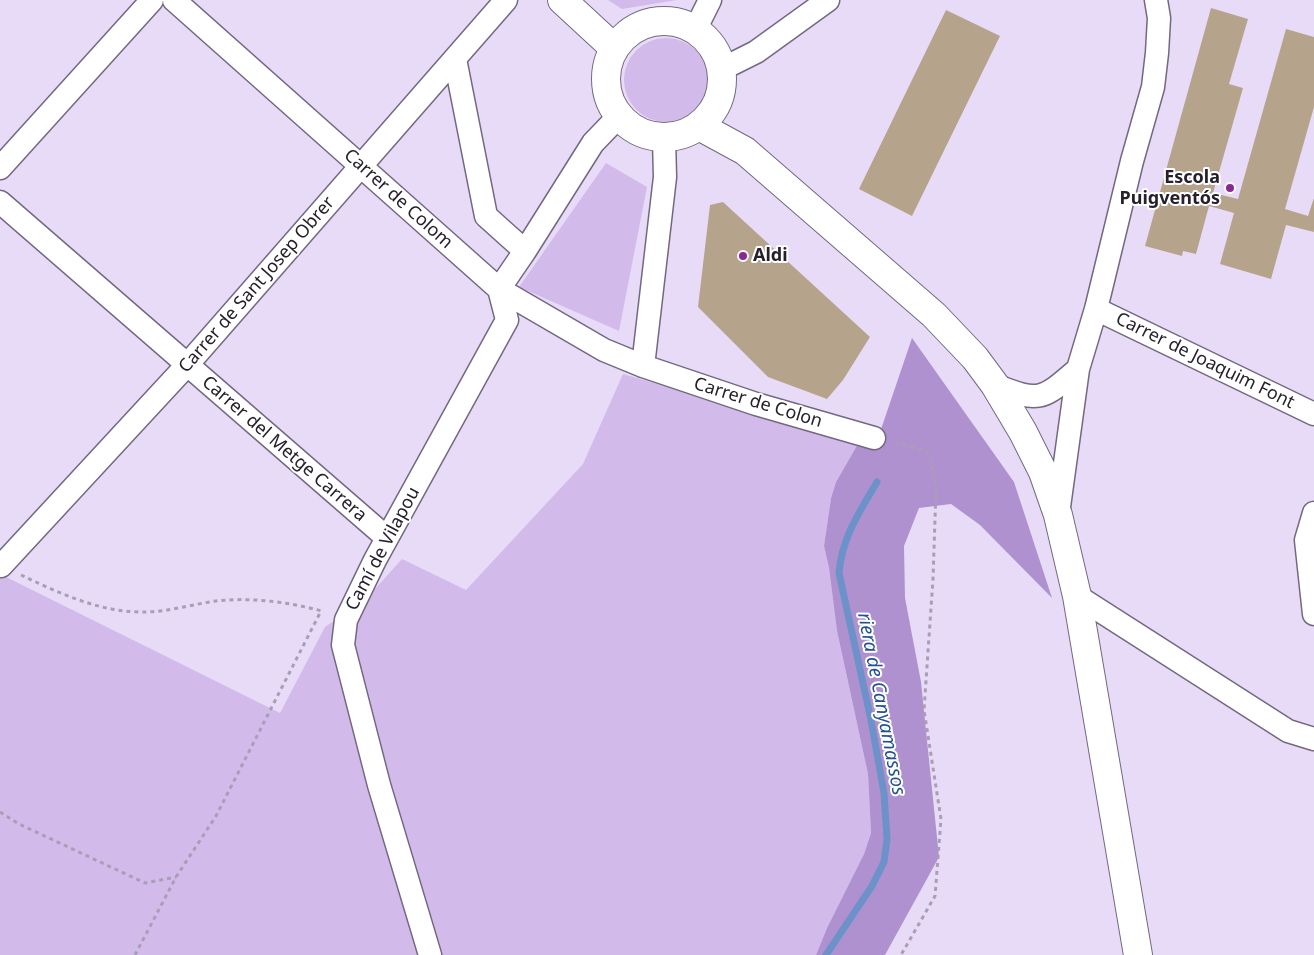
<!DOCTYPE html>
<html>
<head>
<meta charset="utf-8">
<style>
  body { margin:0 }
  canvas { display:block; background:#e8dbf7 }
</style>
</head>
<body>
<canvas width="1314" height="955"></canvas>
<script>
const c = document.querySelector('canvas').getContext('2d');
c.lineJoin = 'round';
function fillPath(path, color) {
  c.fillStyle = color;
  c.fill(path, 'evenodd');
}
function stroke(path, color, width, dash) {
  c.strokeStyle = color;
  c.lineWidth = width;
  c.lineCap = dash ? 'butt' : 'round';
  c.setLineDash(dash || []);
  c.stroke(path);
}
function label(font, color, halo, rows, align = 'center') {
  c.font = font + ' "Noto Sans",sans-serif';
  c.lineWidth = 4;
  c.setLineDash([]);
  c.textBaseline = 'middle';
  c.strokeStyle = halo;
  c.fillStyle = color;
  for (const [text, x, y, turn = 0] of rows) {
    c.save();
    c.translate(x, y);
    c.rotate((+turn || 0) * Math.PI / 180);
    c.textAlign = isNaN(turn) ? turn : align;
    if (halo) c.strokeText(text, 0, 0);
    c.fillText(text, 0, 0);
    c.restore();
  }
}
fillPath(new Path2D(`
  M608,0H677L622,9Z
  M624 80a42 42 0 1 1 84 0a42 42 0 1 1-84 0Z
  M606,163L647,187L619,331L519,287Z
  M623,374L859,442L836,482L831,498L824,546L829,568L837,631L868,774L871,833L864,854L827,928L816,955H0V574L280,713L325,627L366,599L402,559L466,590L583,464Z`), '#d2bbeb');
fillPath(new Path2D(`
  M912,338L1014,482L1052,598L980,525L951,504L919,508L904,546L905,598L921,682L939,857L885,955H816L827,928L864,854L871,833L868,774L837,631L829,568L824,546L831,498L836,482L859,442L875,447Z`), '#b091cf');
stroke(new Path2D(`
  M826,955L872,886L884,862L887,839L884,793L871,720L839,573C842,537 859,513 877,482`), '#6d92ca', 7);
fillPath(new Path2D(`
  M1211,8L1248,19L1229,84L1243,88L1213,193L1238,199L1286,29L1314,37V107L1285,209L1308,216L1314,198V232L1286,225L1271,279L1220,264L1234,213L1209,206L1196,254L1183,251L1182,256L1145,246Z
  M946,10L1000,36L912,216L859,189Z
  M723,202L870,337L843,380L827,399L768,377L698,307L710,205Z`), '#b5a48b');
const minor = new Path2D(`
  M174,0L499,289L604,350L643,366L756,404L874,438
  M695,30L710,0
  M455,59L486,216L525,251
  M722,69L756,52L828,0
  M0,168L152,0
  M0,202L387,538
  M1096,309L1314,414
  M643,366L665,177L664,138
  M995,385C1040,403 1042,400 1078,369
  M1314,513L1306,540L1314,614
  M1058,514L1078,369L1096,309L1132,161L1153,87L1157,53L1159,18L1156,0
  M0,564L1,566L187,365L506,0
  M1077,596L1288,731L1314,739
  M430,955L379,785L343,645L346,620L375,560L507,320L499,289L525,251L593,143L619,116`);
const tertiary = new Path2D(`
  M562,0L614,48
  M606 79a58 58 0 1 1 116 0a58 58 0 1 1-116 0Z
  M699,126L745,151L934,315L975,358L995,385L1023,432L1043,472L1058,515L1077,596L1138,955`);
stroke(minor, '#746881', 25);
stroke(tertiary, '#746881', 30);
stroke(new Path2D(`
  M895,443L913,447L930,454L936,489L933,579L924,710L941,819L935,896L901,955
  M21,575C59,593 101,613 145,612C168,612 193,604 216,601C251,597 288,602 322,611
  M0,812L19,824L145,883L176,877
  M135,955L176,877L216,816L321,611`), '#a99eb5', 3, [4, 4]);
stroke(minor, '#fff', 22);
stroke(tertiary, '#fff', 28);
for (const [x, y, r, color] of [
  [1230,188,5,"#8a2891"],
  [743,256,5,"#8a2891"]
]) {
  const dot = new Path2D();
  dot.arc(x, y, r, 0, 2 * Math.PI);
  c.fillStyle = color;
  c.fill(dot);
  stroke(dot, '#fff', 2);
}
label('bold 18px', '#25202b', '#fff', [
  ["Escola",1220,178],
  ["Puigventós",1220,199],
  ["Aldi",753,256,"left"]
], 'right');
label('18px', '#25202b', '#fff', [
  ["Carrer de Colom",398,199,42],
  ["Carrer de Sant Josep Obrer",257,285,-49],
  ["Carrer de Joaquim Font",1205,361,26],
  ["Carrer de Colon",758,403,17],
  ["Carrer del Metge Carrera",284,449,41],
  ["Camí de Vilapou",383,549,-62]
]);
label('italic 19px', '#215095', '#fff', [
  ["riera de Canyamassos",881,704,79]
]);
</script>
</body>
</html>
